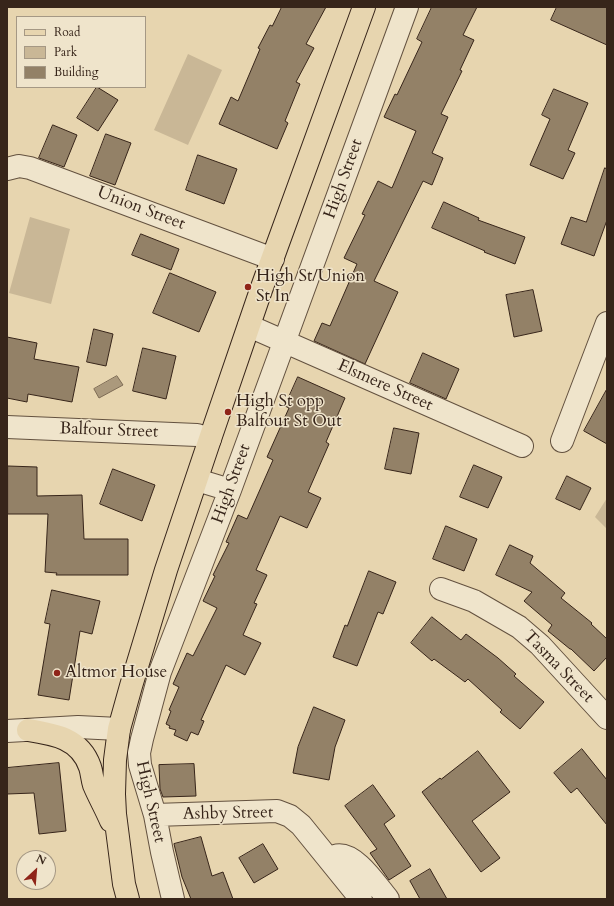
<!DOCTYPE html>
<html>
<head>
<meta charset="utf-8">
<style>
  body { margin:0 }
  #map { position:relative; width:614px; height:906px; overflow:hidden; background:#e7d5af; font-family:Cardo,serif }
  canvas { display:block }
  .frame { position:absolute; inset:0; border:8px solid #37251a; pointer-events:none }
  .legend { position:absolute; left:16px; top:16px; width:130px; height:72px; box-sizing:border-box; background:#efe4cb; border:1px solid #a59884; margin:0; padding:5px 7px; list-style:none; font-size:12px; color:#37251a }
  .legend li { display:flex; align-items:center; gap:8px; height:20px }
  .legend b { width:20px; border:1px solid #a59884 }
  .north { position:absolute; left:16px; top:850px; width:40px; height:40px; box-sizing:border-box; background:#efe4cb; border:1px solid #a59884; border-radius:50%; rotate:26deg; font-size:11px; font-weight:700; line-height:16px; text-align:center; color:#37251a }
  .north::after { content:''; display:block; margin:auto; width:14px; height:18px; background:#8f2418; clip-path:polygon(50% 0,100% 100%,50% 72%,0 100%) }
</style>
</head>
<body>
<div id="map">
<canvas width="614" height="906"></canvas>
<div class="frame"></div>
<ul class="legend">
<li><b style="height:5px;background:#e7d5af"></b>Road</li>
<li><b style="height:11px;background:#c9b796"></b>Park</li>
<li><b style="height:11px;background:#938167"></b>Building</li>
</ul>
<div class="north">N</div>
</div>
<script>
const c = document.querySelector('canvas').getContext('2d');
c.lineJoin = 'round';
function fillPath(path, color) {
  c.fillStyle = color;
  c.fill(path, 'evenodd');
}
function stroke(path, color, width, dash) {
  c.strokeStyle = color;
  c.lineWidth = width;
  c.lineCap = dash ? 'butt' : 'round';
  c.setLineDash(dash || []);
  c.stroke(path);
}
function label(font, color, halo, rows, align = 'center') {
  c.font = font + ' Cardo,serif';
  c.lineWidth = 3;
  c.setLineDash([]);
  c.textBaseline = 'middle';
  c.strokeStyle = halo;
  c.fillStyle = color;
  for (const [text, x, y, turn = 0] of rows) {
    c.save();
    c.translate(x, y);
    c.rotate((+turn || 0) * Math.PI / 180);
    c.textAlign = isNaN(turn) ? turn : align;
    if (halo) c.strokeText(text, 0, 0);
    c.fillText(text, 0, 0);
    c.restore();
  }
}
fillPath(new Path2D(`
  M188,54L222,70L188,145L154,130Z
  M30,217L70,229L51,304L9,293Z
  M607,498V529L595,517Z`), '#c9b796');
const water = new Path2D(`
  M117,376L123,385L99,398L94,389Z`);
fillPath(water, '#ab997c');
stroke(water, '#7d6b55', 1);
const building = new Path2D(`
  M282,7H326L306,44L314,48L296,82L300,84L285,121L288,123L277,149L219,124L231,97L238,101L260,49L258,48L270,25L272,26Z
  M432,7H477L463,35L474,40L460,70L462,71L441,114L448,117L432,153L443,158L432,185L423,181L374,281L398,292L365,364L314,341L322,323L330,326L357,264L344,258L365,215L362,214L378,181L392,188L416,131L384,117L395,94L397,95L422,42L417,39Z
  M557,7H607V45L551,20Z
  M97,87L118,100L98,131L77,118Z
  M554,89L588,103L568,150L575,153L563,179L530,165L550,119L542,115Z
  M53,125L77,135L64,167L39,158Z
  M106,134L131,143L115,185L90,176Z
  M198,155L237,169L224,204L186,190Z
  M605,168L607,169V220L594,256L561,244L571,217L586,222Z
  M444,202L479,218L478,220L525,237L515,264L484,252L485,251L432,228Z
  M141,234L179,249L171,270L132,255Z
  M170,273L216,292L199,332L153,313Z
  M533,290L542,331L514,337L506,295Z
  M94,329L113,334L106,366L87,362Z
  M7,337L37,343L34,359L79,367L72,402L28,394L27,402L7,398Z
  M143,348L176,356L166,399L133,391Z
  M423,353L459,369L446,399L410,383Z
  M298,377L345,398L326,442L329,444L308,492L321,498L307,528L280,516L256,570L267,575L254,603L257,604L243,635L261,643L245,675L226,665L201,720L204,721L198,735L191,732L187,741L174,735L176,730L169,728L170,726L166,724L171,711L169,710L179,687L173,684L187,653L193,656L217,608L203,601L215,576L213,575L229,543L226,542L238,515L247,519L273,460L267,457L289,408L285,406Z
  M607,389V444L584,431Z
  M394,428L419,433L411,474L385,469Z
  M474,465L502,477L488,508L460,497Z
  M8,466L37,467V496L82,495L84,539H128V575H56L57,573L45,572L48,514H8Z
  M113,469L155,485L142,521L100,504Z
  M567,476L591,488L580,510L556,499Z
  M446,526L477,539L464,571L433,559Z
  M510,545L533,556L530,563L565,593L561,598L592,623L591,624L607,639V657L594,671L571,649H570L548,631L552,625L524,601L532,592L496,575Z
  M369,571L396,582L383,614L378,612L357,666L333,657L345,625L347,626Z
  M52,590L100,601L92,634L80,631L69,700L38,695L50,624L45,623Z
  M432,617L461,640L466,634L498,658L516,674L514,676L544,702L520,729L500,712L502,710L468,679L465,682L434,659L432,661L411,643Z
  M314,707L345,720L335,747L329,780L293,773L298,747Z
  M582,749L607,780V825L577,788L571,793L554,773Z
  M478,751L510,792L472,821L500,858L481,872L422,792L440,778L441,779Z
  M59,763L66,831L39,834L34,793L7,794V768Z
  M194,764L196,796L163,797L160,789L159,765Z
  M373,785L395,816L384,824L411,866L389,880L370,853L377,849L345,806Z
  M201,837L212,876L223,872L233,899H191L182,877L174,844Z
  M263,844L278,869L254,883L239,858Z
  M430,869L447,899H420L410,881Z`);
fillPath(building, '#938167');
stroke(building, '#37251a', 1);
const minor = new Path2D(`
  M7,169L19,166L30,168L273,259
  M249,326L522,446
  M7,427L197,435L210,439
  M562,441L607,323
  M197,480L230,490
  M441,589L474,601L519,627L540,645L607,718
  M7,731L78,727L119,729
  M155,815L277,811L290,816L301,825L361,899
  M330,859C331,858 333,857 335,856C354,850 377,886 388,899
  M173,899L162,852L155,815L140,765L139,753L142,739L160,672L230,490L407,7`);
const major = new Path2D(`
  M28,730C54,734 80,738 90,767C92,773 92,779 94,785C99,797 106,809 111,821
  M128,899L124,884L115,814L114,794L115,760L119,729L131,686L166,570L210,439L261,290L364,7`);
stroke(minor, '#63513f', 24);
stroke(major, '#37251a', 24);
stroke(minor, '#efe4cb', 22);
stroke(major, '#e7d5af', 22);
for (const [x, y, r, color] of [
  [248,287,4,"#8f2418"],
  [228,412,4,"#8f2418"],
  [57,673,4,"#8f2418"]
]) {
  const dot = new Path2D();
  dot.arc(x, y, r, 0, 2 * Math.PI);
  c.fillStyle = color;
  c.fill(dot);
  stroke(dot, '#efe4cb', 1.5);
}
label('17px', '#37251a', '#efe4cb', [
  ["High Street",344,179,-70],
  ["Union Street",141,209,21],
  ["Elsmere Street",385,386,24],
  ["Balfour Street",109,431,2],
  ["High Street",232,484,-70],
  ["Tasma Street",558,667,46],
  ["High Street",150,802,77],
  ["Ashby Street",228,814,-1]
]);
label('17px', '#37251a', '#efe4cb', [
  ["High St/Union",256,277],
  ["St In",256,297],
  ["High St opp",236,402],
  ["Balfour St Out",236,422],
  ["Altmor House",65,673]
], 'left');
</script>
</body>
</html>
